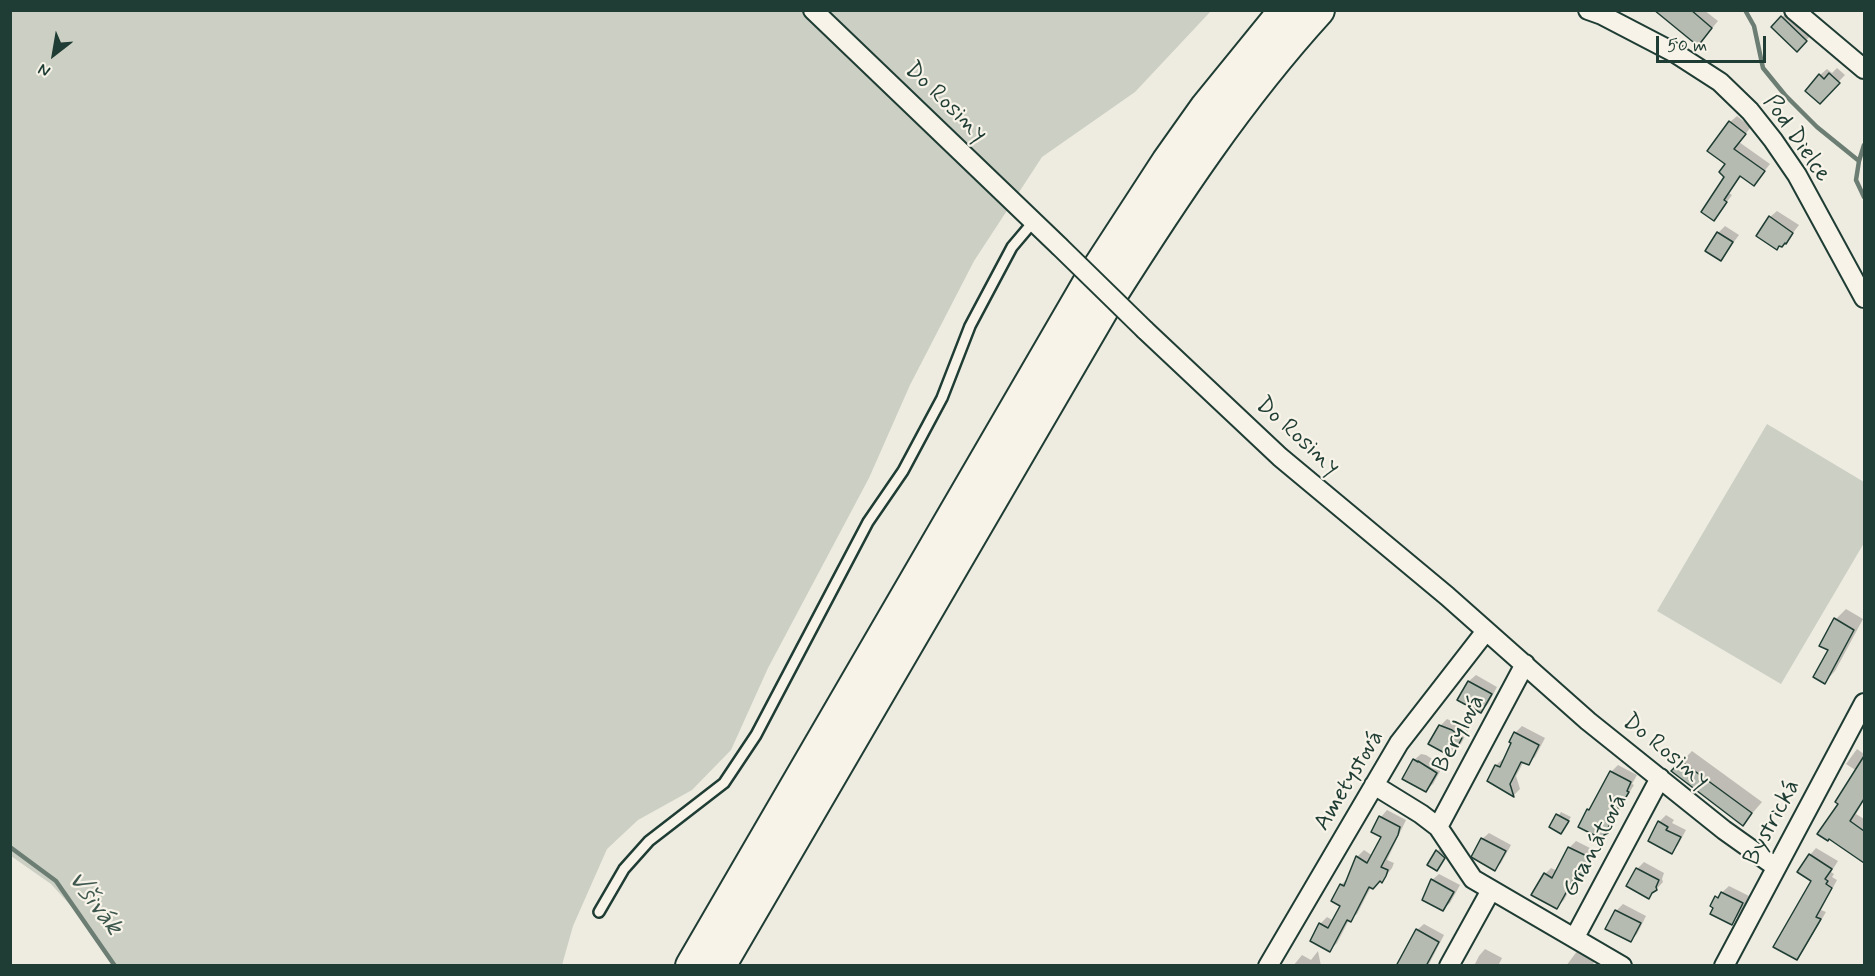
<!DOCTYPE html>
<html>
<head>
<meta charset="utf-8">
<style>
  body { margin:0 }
  #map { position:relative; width:1875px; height:976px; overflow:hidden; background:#eeece1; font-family:Mynerve,sans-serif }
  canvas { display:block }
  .frame { position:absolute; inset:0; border:12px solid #1f3d34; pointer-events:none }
  .north { position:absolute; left:24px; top:24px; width:60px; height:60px; -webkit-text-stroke:4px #f7f3e8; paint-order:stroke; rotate:211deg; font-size:16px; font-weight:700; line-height:24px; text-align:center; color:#1f3d34 }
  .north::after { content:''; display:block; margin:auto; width:21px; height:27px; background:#1f3d34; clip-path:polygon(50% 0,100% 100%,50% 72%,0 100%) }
  .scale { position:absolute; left:1656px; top:36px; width:110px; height:27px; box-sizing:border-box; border:3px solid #1f3d34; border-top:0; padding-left:8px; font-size:18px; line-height:21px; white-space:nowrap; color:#1f3d34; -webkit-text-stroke:4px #f7f3e8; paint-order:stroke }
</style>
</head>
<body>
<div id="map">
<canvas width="1875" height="976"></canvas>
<div class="frame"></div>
<div class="north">N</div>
<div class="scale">50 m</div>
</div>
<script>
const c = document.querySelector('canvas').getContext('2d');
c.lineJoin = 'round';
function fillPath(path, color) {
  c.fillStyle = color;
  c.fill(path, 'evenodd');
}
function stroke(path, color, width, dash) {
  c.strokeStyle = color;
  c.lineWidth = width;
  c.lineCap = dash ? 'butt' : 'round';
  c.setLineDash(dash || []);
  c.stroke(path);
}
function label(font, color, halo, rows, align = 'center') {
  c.font = font + ' Mynerve,sans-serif';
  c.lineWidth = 4.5;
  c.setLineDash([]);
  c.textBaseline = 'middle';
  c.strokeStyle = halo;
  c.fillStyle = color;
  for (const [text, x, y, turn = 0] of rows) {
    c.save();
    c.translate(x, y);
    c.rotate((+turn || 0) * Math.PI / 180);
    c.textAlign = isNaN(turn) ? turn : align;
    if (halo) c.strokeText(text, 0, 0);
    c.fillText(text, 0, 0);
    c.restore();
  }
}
fillPath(new Path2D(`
  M11,11H1211L1135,92L1042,157L974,261L910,385L869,478L768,668L731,750L692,790L638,820L607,849L573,926L562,965H114L90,927L51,884L11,856Z
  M1767,424L1864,482V543L1781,684L1657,611Z`), '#cccfc4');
fillPath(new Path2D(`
  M1656,10H1704L1718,21L1704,38Z
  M1788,11L1813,33L1797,50L1773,27Z
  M1837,68L1845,75L1819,102L1820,75L1827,69L1832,73Z
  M1737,116L1751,127L1739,142L1770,164L1754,184L1742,175L1729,193L1732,195L1714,219L1726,177L1730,122Z
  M1777,211L1799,225L1786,242L1770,217Z
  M1725,226L1739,235L1721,259L1718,233Z
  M1846,609L1863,619L1835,671L1825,682L1836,619Z
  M1476,675L1497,687L1488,704L1481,711L1459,699L1469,681Z
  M1447,719L1458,724L1468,731L1458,749L1451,756L1440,726Z
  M1522,726L1545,738L1535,757L1528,763L1524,761L1516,776L1520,789L1514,795L1489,781L1496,765L1503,759L1505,760L1515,733Z
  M1857,749L1864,754V800L1856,814L1864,819V856L1862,859L1840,803L1857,771L1846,764Z
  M1692,751L1762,802L1743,824L1673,771Z
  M1421,754L1426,755L1443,766L1433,784L1426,790L1414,760Z
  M1618,765L1637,775L1632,784L1634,785L1624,801L1613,823L1614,825L1601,837L1588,810L1594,804L1611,772Z
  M1387,810L1406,820L1387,860L1394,863L1392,868L1382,881L1380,880L1371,887L1357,914L1349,920L1337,943L1330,950L1320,924L1327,917L1334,921L1342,905L1341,885L1348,878L1357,857L1364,850L1373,856L1383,836L1373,831L1381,817Z
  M1561,812L1571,817L1561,832L1551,827Z
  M1666,815L1674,820L1672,823L1686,830L1678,845L1672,852L1659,822Z
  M1489,833L1511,845L1501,863L1495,869L1482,839Z
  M1576,841L1598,852L1589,867L1582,874L1579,873L1564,900L1557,907L1545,874L1551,868L1558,871L1570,847Z
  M1440,848L1447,854L1440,867L1429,864Z
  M1816,848L1838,861L1831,872L1834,874L1832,877L1837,880L1821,910L1826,912L1803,951L1797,958L1813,881L1810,855Z
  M1644,862L1664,873L1662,879L1663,882L1649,897L1637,869Z
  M1439,874L1460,885L1450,903L1443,909L1432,880Z
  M1729,886L1749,896L1738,916L1731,923L1712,906L1717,897Z
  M1623,904L1646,916L1637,934L1631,940L1616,911Z
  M1424,924L1444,935L1428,966H1396L1417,930Z
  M1485,949L1502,958L1498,966H1474L1479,956Z
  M1578,950L1595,960L1592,966H1566Z
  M1318,951L1321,966H1293L1302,955L1311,960Z`), '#0003');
stroke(new Path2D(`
  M1745,10L1754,26L1763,68L1785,95L1817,127L1859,161L1856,180L1864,197
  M1859,161L1864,145
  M10,847L56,881L115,966`), '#6c7e74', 4.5);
const building = new Path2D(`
  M1654,10H1691L1712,28L1698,46Z
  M1781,16L1807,41L1797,52L1771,27Z
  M1829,73L1840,83L1820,104L1805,91L1819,74L1824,79Z
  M1729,121L1746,134L1734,149L1765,171L1754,186L1740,176L1724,200L1727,202L1714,221L1701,212L1724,177L1719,172L1725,164L1707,151Z
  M1769,216L1793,233L1786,244L1785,243L1782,247L1779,246L1777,250L1756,236Z
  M1717,232L1733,242L1721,261L1705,251Z
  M1834,618L1854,630L1825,684L1813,677L1828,650L1819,646Z
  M1468,681L1492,694L1481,713L1457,700Z
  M1439,725L1452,730L1462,738L1452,757L1428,744Z
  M1514,732L1539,745L1529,765L1521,762L1510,784L1514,797L1487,781L1495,765L1500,767L1511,743L1509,742Z
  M1864,756V799L1850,821L1864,831V863L1829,839L1828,841L1817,834L1838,804L1835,802Z
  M1413,759L1418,762V761L1437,773L1426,792L1402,779Z
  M1681,761L1752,813L1743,826L1671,771Z
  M1610,771L1631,782L1627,791L1629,792L1622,804H1620L1607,830L1608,833L1604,835L1602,839L1578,827L1587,809L1589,810Z
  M1556,814L1569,821L1561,834L1549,827Z
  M1379,816L1400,827L1398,835L1381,867L1388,870L1386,876L1382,883L1380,881L1373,889L1369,887L1351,922L1347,920L1330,952L1310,941L1319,923L1328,928L1340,906L1331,901L1340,884L1344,886L1356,856L1367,863L1381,837L1371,832Z
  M1658,821L1668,827L1666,830L1681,837L1672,854L1648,841Z
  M1481,838L1506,851L1495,871L1471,857Z
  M1568,847L1593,859L1583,876L1577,873L1557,909L1531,895L1544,873L1552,878Z
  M1436,850L1445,858L1437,871L1427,865Z
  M1809,854L1832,869L1825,879L1828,881L1826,884L1832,888L1816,917L1821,919L1797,960L1773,947L1811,881L1797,872Z
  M1636,868L1659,880L1656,887L1657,890L1652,893L1649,899L1626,886Z
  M1431,879L1454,892L1443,911L1422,900Z
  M1721,892L1743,903L1732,925L1710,914L1713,908L1710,906L1715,896L1718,898Z
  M1615,910L1641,923L1631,942L1605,929Z
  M1416,929L1439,942L1426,966H1396Z`);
fillPath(building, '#b5bbb0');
stroke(building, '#1f3d34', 1.5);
const lane = new Path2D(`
  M599,912L624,869L649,841L724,783L756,735L868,522L903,471L942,398L970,326L1012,247L1034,221`);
const street = new Path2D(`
  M813,10L1059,246
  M1588,10L1602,15L1675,53L1720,82L1750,111L1773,140L1797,175L1864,298
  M1794,10L1864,69
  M1145,330L1280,457L1447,596L1588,721L1724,830L1776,867
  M1374,785L1421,814L1438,827L1473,879L1622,966
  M1438,827L1525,664
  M1575,937L1660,778
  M1268,966L1399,743L1486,631
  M1449,966L1491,890
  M1724,966L1864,703`);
const highway = new Path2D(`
  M692,966L1088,285L1168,162L1207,107L1286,10
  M719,966L1108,299C1172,198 1237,99 1318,10`);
stroke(lane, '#1f3d34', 14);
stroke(street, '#1f3d34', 22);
stroke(highway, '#1f3d34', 36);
stroke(lane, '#f7f3e8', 9);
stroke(street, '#f7f3e8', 18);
stroke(highway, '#f7f3e8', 32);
const streetBridge = new Path2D(`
  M1059,246L1145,330`);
stroke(streetBridge, '#1f3d34', 22, []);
stroke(streetBridge, '#f7f3e8', 18);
label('24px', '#1f3d34', '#f7f3e8', [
  ["Do Rosiny",945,103,44],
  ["Pod Dielce",1796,139,55],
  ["Do Rosiny",1297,437,42],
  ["Berylová",1460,734,-62],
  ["Do Rosiny",1665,752,39],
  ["Ametystová",1350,781,-59],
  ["Bystrická",1773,823,-62],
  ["Granátová",1596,846,-62]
]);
label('italic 26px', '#3f584f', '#f7f3e8', [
  ["Všivák",94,904,53]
]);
</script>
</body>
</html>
